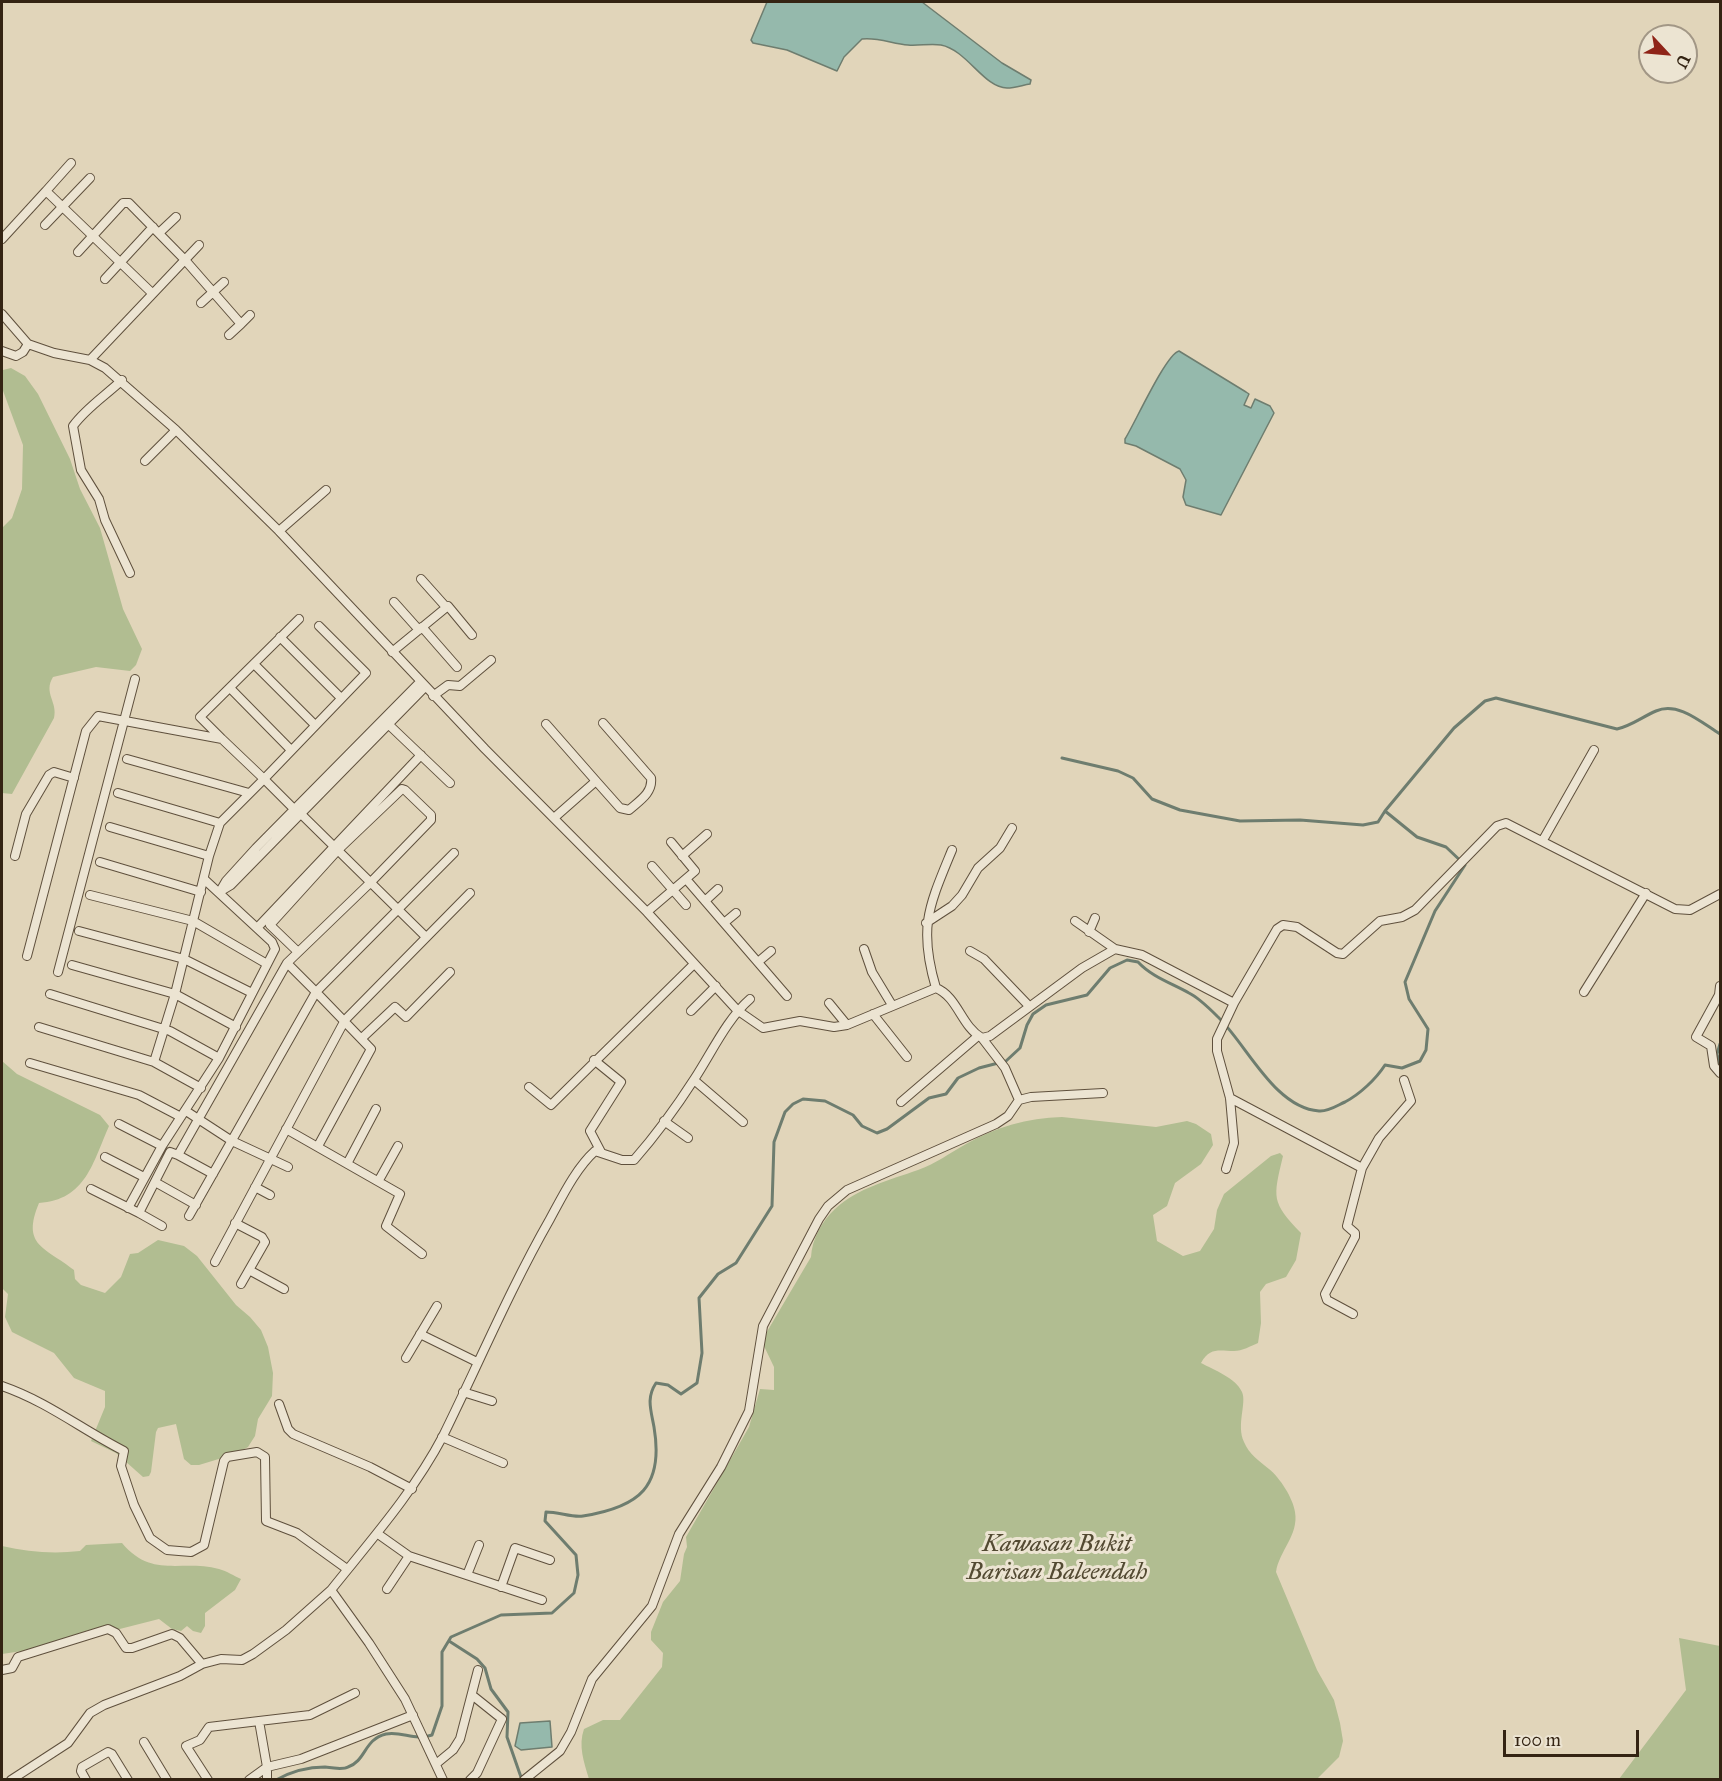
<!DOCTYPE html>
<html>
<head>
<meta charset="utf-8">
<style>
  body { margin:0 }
  #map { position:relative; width:1722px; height:1781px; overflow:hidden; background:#e1d5ba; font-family:"IM FELL Great Primer",serif }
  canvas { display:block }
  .frame { position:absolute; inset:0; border:3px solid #342413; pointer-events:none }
  .north { position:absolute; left:1638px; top:24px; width:60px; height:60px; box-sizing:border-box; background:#ece4d2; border:2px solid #a29786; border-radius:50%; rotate:116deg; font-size:16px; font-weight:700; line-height:24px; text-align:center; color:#342413 }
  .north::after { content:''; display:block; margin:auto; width:21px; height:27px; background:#8f2418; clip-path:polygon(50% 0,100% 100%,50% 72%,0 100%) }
  .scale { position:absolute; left:1503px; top:1730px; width:136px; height:27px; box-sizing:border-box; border:3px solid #342413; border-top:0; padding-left:8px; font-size:18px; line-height:21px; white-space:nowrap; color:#342413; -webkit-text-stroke:4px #ece4d2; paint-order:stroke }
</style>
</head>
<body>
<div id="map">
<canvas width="1722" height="1781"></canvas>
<div class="frame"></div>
<div class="north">U</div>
<div class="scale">100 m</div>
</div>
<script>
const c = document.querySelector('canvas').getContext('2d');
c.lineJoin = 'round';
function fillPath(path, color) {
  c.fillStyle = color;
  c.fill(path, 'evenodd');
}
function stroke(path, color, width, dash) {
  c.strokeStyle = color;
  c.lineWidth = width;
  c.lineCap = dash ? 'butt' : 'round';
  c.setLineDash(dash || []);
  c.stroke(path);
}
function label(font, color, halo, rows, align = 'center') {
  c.font = font + ' "IM FELL Great Primer",serif';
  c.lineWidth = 6;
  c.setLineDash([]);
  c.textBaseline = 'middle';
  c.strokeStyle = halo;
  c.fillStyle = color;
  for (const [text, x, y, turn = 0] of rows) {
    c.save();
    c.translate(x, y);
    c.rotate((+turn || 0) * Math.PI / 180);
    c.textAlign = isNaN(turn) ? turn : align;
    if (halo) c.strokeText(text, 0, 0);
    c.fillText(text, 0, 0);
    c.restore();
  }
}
fillPath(new Path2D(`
  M11,368L25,376L38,394L70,459L80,489L100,528L123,609L142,649L136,665L130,671L96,667L53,677C43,693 58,702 54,718L12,794L2,793V528L12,518L22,489L23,445L2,388L3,370Z
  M2,1061L17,1074L100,1115L109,1126C93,1162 86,1200 39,1203C21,1246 45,1247 74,1270L75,1279L81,1285L105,1293L121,1277L130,1254L138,1253L158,1240L184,1246L197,1256L236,1305L250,1317L261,1330L268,1347L273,1373L272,1396L258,1419L255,1436L248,1447L235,1454L199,1465H191L184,1459L176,1424L158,1428L156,1432L151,1472L149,1476L143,1477L116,1453L91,1441L105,1407V1391L74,1378L54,1353L12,1332L5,1317L8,1294L2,1288Z
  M1062,1117L1156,1127L1187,1121L1196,1124L1211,1134L1213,1145L1201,1164L1175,1183L1167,1206L1153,1215L1157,1241L1183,1256L1200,1251L1214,1229L1217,1210L1224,1194L1271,1156L1280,1153L1283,1156C1273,1198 1271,1202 1301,1233L1296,1260L1286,1277L1266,1284L1260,1292L1261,1323L1258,1343C1251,1346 1242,1351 1234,1351C1219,1351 1210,1347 1201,1363C1214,1370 1236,1378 1242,1392C1247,1403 1236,1425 1244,1442C1249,1454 1259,1461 1269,1469C1280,1478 1293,1498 1295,1512C1299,1535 1279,1551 1276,1572L1317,1670L1334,1700L1340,1723L1343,1741L1339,1757L1317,1779H589C584,1762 578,1746 584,1729L603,1720H620L662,1667L663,1653L651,1640V1632L663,1602L680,1581L684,1554L687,1547L686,1537L749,1427L760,1389L774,1390V1367L763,1344L765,1335L811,1257C812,1239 822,1221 835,1209C857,1188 890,1180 918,1170C935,1164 950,1153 966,1144C996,1127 1027,1118 1062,1117Z
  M122,1543C152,1579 181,1559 219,1569C227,1571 234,1576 241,1579L235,1590L205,1613V1626L201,1633L193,1631L187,1626L181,1631L172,1629L159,1619L49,1647L2,1654V1546C28,1552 53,1554 80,1551L86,1545Z
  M1679,1638L1720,1646V1779H1619L1686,1690Z`), '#b1bd91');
const water = new Path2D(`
  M767,2H922L1002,63L1031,80L1030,84C1023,85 1015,88 1007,88C984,88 967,50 941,45C931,43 919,46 908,45C893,44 878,37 862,39L844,57L837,71L787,50L753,43L751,40Z
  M1179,351L1246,392L1249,394L1244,405L1251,408L1255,399L1270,406L1274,413L1221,515L1186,505L1183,497L1186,480L1180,469L1136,446L1125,443V439C1135,423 1166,354 1179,351Z
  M550,1721L552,1747L521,1750L515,1746L520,1723Z`);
fillPath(water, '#95b9ac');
stroke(water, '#6e7d6f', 1.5);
stroke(new Path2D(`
  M1062,758L1118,771L1133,778L1152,799L1180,810L1240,821L1300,820L1363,825L1378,822L1385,811
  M1720,1044L1717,1054L1720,1066
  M449,1641L477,1659L485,1668L491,1689L508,1712L507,1737L522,1780
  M276,1780C292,1771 306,1767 325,1767C332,1768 343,1770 348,1767C366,1761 364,1739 386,1734C402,1731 415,1741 432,1735L442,1706V1652L451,1637L501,1615L552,1613L574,1593L578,1575L576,1555L545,1521L546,1512C559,1512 573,1518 583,1516C640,1507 664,1486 654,1427C651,1410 646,1398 656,1383L668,1385L681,1394L697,1383L702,1353L699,1298L718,1274L736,1263L772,1206L774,1142L785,1112L793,1104L803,1099L825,1101L853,1115L862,1126L877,1133L887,1129L929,1098L946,1094L958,1078L979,1068L1006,1061L1020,1048L1027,1025L1033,1014L1046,1005L1087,995L1110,968L1127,960L1138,962C1152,977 1171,983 1189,993C1199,998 1209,1008 1217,1016C1246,1043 1274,1108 1319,1111C1328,1112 1338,1105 1345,1102C1360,1094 1376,1079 1385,1065L1402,1068L1420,1061L1426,1050L1428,1029L1409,999L1405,982L1435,911L1465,865L1446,847L1417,837L1385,811L1454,728L1485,701L1496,698L1617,729C1631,726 1642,717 1656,711C1678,701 1702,723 1720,734`), '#6e7d6f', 3);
const minor = new Path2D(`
  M46,191L71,163
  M45,225L90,178
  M159,233L176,217
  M2,239L46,191L152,293
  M78,252L123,203H129L185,260L241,324L250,315
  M105,279L153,227
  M201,303L224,282
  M2,314L28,344L54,353L90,360L105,368L176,430L279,531L485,749L647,912L737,1010L763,1028L800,1021L834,1027L847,1025L936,988C958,997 961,1026 982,1038L990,1036L1082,968L1115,949L1142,955L1234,1003L1277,929L1283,925L1297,927L1337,953L1343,954L1380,921L1402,917L1415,910L1497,826L1506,823L1675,909L1690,910L1720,894
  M229,335L241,324
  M2,351L16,356L23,352L28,344
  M90,360L199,245
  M122,380C105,396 86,408 73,426L81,470L99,499L105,520L130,573
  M145,461L176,430
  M279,531L326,490
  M421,579L446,607
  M394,602L419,630
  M422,627L457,667
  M280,637L341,698
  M392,652L448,606L472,635
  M254,664L315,725
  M230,688L291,750
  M433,696L448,685L460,686L491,660
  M386,722L450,783
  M546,724L596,781L554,818
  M221,738L200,717L299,619
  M127,759L249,793
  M596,781L620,808L629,810C639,801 653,793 651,778L603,723
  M118,793L220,823
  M300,813L426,937
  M110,827L209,856
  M1543,840L1594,750
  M15,856L26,814L49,775L54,772L74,778
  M682,856L707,834
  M100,862L201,892
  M652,866L686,905
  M686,879L787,996
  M221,891L231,885L425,687
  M219,893L226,881L256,848L420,682
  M90,895L193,921L267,964
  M705,901L718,889
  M647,912L695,871L671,842
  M1075,921L1115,949
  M724,923L736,913
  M926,923L952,906L962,895L978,868L1000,848L1012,828
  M257,928L421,755
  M79,931L184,959L252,993
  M1089,932L1095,918
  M864,949L872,972L892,1005
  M970,951L984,959L1029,1006
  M27,956L86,731L98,716L222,739L264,779L366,673L319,626
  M758,962L771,951
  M72,965L175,994L236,1027
  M58,972L135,679
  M1720,986L1719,995L1696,1037L1711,1046L1714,1066L1720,1073
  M936,988C918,927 929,906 952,850
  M1584,992L1646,893
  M50,994L170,1031L219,1058
  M829,1003L847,1025
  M691,1011L716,986
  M873,1014L907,1057
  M39,1027L154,1062L201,1088
  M362,1038L395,1007L406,1017L450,972
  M594,1060L621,1082L590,1131L601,1152
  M154,1062L175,994L209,856L220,823L264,779L294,809
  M30,1063L139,1095L181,1117
  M694,1080L743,1122
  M529,1087L551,1105L694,964
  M1230,1098L1362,1168
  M1019,1100L1031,1097L1103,1093
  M901,1102L978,1036
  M186,1111L232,1141L288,1167
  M664,1121L688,1138
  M119,1124L162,1146
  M286,1129L400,1194L386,1226L422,1254
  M318,1146L371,1049L316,992L454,853
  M178,1155L213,1174
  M105,1157L144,1177
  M348,1162L376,1109
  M1226,1169L1234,1143L1230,1098L1217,1051V1039L1234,1003
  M379,1180L398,1146
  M155,1182L196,1205
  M255,1187L270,1195
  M91,1189L139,1213L170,1152L178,1155L287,963L370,883L431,820V815L405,790L402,789L338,850L270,925L298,952
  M128,1208L162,1146L219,1058L275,949L272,942L205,880
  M139,1213L162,1226
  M189,1216L316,992L287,963
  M235,1223L262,1237L265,1242L241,1284
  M215,1262L345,1020L470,893
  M249,1270L284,1289
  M1353,1314L1327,1300L1325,1294L1355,1237V1233L1347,1226L1362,1168L1379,1138L1411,1101L1404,1080
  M420,1334L477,1362
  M406,1358L437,1306
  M2,1386C48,1402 81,1429 124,1451L121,1466L134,1505L150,1538L167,1550L191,1552L204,1545L224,1461L227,1457L257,1452L265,1457L266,1521L297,1533L347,1569
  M463,1392L492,1401
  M279,1404L288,1429L293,1434L370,1467L412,1489
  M442,1437L503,1463
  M378,1534L409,1556L542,1600
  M467,1575L479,1545
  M501,1587L515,1548L550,1560
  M387,1589L409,1556
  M2,1670L12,1668L18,1657L108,1629L116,1633L126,1648H132L172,1634L180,1638L202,1664
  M355,1693L310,1715L259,1721L267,1767L301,1759L413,1715
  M144,1742L167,1780
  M436,1764L453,1750L460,1739L478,1670
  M11,1780L68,1743L90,1713L104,1705L180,1676L202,1664L221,1659L242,1660L253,1654L286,1630L331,1590
  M86,1780L81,1771L82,1767L108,1752L112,1754L128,1780
  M208,1780L186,1746L200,1740L209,1727L259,1721
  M249,1780L267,1767
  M267,1780V1767
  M443,1780L405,1699L369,1643L331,1590C371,1540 413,1493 443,1436C479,1363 510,1289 550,1219C562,1197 576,1168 595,1151L622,1160H634C656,1135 677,1106 695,1078C712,1052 727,1019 750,999
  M470,1780L477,1773L502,1719L472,1695
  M524,1780L560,1751L571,1732L592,1679L652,1606L679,1534L721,1467L749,1411L763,1326L819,1219L828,1206L847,1190L996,1124L1008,1116L1019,1100L1005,1068L982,1038`);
stroke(minor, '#5f503d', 10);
stroke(minor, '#ece4d2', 8);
label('italic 24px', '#534a32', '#ece4d2', [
  ["Kawasan Bukit",1057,1545],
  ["Barisan Baleendah",1057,1573]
]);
</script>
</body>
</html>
